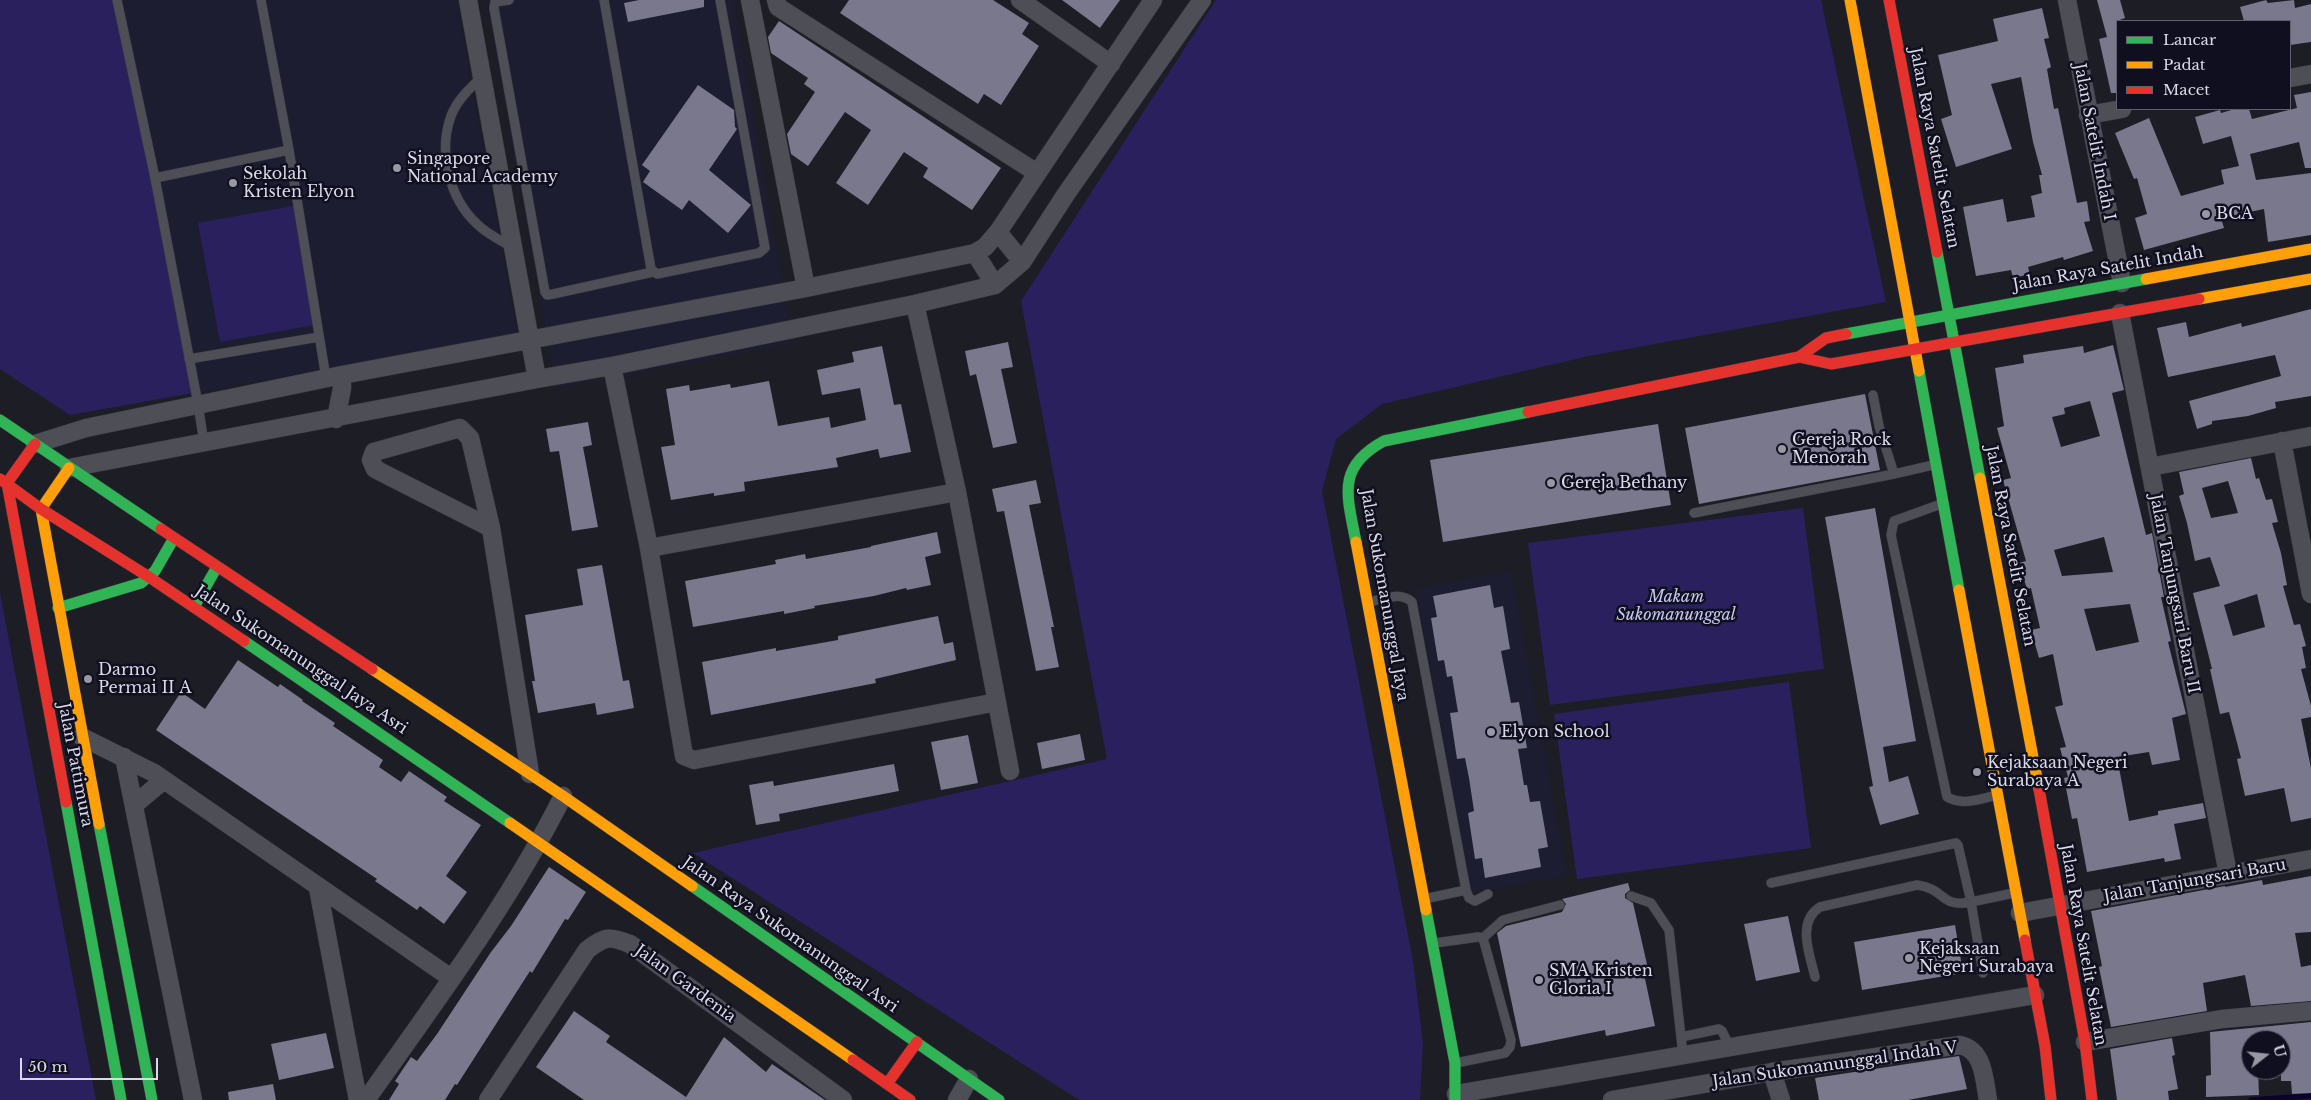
<!DOCTYPE html>
<html>
<head>
<meta charset="utf-8">
<style>
  body { margin:0 }
  #map { position:relative; width:2311px; height:1100px; overflow:hidden; background:#1d1d26; font-family:"Libre Baskerville",serif }
  canvas { display:block }
  .legend { position:absolute; left:2116px; top:20px; width:175px; height:90px; box-sizing:border-box; background:#100f20; border:1px solid #60606f; margin:0; padding:6px 9px; list-style:none; font-size:15px; color:#d9dae6 }
  .legend li { display:flex; align-items:center; gap:10px; height:25px }
  .legend b { width:25px; border:1px solid #60606f }
  .north { position:absolute; left:2241px; top:1030px; width:50px; height:50px; box-sizing:border-box; background:#100f20; border:1px solid #60606f; border-radius:50%; rotate:74deg; font-size:14px; font-weight:700; line-height:20px; text-align:center; color:#d9dae6 }
  .north::after { content:''; display:block; margin:auto; width:18px; height:22px; background:#9798a3; clip-path:polygon(50% 0,100% 100%,50% 72%,0 100%) }
  .scale { position:absolute; left:20px; top:1058px; width:138px; height:22px; box-sizing:border-box; border:2px solid #d9dae6; border-top:0; padding-left:6px; font-size:15px; line-height:18px; white-space:nowrap; color:#d9dae6; -webkit-text-stroke:4px #100f20; paint-order:stroke }
</style>
</head>
<body>
<div id="map">
<canvas width="2311" height="1100"></canvas>
<ul class="legend">
<li><b style="height:6px;background:#30b455"></b>Lancar</li>
<li><b style="height:6px;background:#ff9f0a"></b>Padat</li>
<li><b style="height:6px;background:#e5322d"></b>Macet</li>
</ul>
<div class="north">U</div>
<div class="scale">50 m</div>
</div>
<script>
const c = document.querySelector('canvas').getContext('2d');
c.lineJoin = 'round';
function fillPath(path, color) {
  c.fillStyle = color;
  c.fill(path, 'evenodd');
}
function stroke(path, color, width, dash) {
  c.strokeStyle = color;
  c.lineWidth = width;
  c.lineCap = dash ? 'butt' : 'round';
  c.setLineDash(dash || []);
  c.stroke(path);
}
function label(font, color, halo, rows, align = 'center') {
  c.font = font + ' "Libre Baskerville",serif';
  c.lineWidth = 5;
  c.setLineDash([]);
  c.textBaseline = 'middle';
  c.strokeStyle = halo;
  c.fillStyle = color;
  for (const [text, x, y, turn = 0] of rows) {
    c.save();
    c.translate(x, y);
    c.rotate((+turn || 0) * Math.PI / 180);
    c.textAlign = isNaN(turn) ? turn : align;
    if (halo) c.strokeText(text, 0, 0);
    c.fillText(text, 0, 0);
    c.restore();
  }
}
fillPath(new Path2D(`
  M122,0H456L517,335L193,393Z
  M486,0H733L793,344L556,388Z
  M1511,571L1567,876L1471,893L1416,588Z`), '#1d1d31');
fillPath(new Path2D(`
  M0,0H122L193,393L70,415L0,369Z
  M1216,0H1821L1886,302L1589,356L1382,404L1336,439L1322,491L1413,961L1423,1043L1420,1100H1079L693,853L1107,759L1021,301Z
  M293,206L315,325L220,342L198,223Z
  M1803,508L1824,669L1550,705L1528,543Z
  M0,593L96,1100H0Z
  M1789,682L1811,848L1577,879L1554,714Z`), '#2a205e');
stroke(new Path2D(`
  M2251,1100L2311,1096`), '#0b032b', 5.5);
fillPath(new Path2D(`
  M639,0H704V7L628,22L624,3Z
  M849,0H993L1029,23L1022,34L1039,46L1001,105L984,94L978,104L840,13Z
  M1062,0H1120L1100,28Z
  M2097,0H2120L2125,18L2117,21V93H2111L2099,39L2107,37Z
  M2266,0L2268,3L2294,0L2295,8L2311,4V42L2290,45V21H2244L2240,7Z
  M2042,8L2049,38L2044,39L2051,67L2047,69L2054,109L2058,108L2077,203L2087,201L2090,221L2084,222L2093,251L2064,260L2063,257L2028,267L2030,274L2013,278L2011,270L1976,276L1963,207L2003,199L2007,222L2035,217L2031,196L2042,193L2039,175H2042L2033,142L2021,77L1991,84L2012,149L1956,167L1941,119L1952,115L1938,55L1998,41L1993,19Z
  M779,21L1001,168L972,210L923,177L928,168L904,152L868,205L836,183L871,130L845,112L808,166L791,154L787,134L815,92L804,84L808,78L771,53L768,37Z
  M698,85L734,110L735,127L737,129L709,170L751,205L728,233L689,200L682,210L643,182L650,171L642,165Z
  M2311,92V168H2305L2299,142L2250,154L2256,180L2311,173V235L2268,242L2264,209L2221,218L2224,228L2144,250L2135,218L2147,214L2137,178L2134,179L2115,133L2149,118L2181,196L2224,184L2221,170L2239,166L2231,136L2203,144L2195,117L2220,110L2221,113L2235,109H2249L2252,119L2297,108L2294,95Z
  M2311,309V396L2275,402L2276,408L2248,416L2212,421V424L2197,429L2189,401L2281,376L2275,355L2168,377L2157,328L2186,322L2189,337L2241,323L2242,327Z
  M1008,342L1013,367L1001,369L1017,443L993,448L976,374L970,376L965,351Z
  M2113,345L2124,390L2112,393L2146,535L2152,533L2164,597H2161L2171,641L2168,642L2186,714L2172,718L2180,760L2152,765L2149,752L2117,757L2129,821L2158,815V811L2203,803L2206,818L2174,824L2181,859L2165,862L2164,858L2087,872L2077,818L2072,819L2064,778L2068,777L2060,748L2066,747L2055,707L2063,705L2053,654L2039,658L2031,630L2040,628L2031,588L2027,589L2019,563L2026,561L2003,480L2011,478L1997,428L2004,426L1995,368L2024,363L2023,355L2083,346L2084,353ZM2090,401L2100,436L2061,447L2052,417L2065,414L2064,408ZM2104,537L2113,572L2062,576L2054,550ZM2130,604L2139,642L2096,651L2084,609Z
  M882,346L894,405L901,404L911,452L880,458L878,449L836,458L838,467L744,482L745,491L714,496V493L671,500L661,447L675,445L666,389L689,385L690,391L730,384L731,388L769,381L778,426L829,417L831,428L866,420L860,388L822,395L817,370L854,362L852,352Z
  M1865,394L1880,470L1699,504L1685,428Z
  M588,422L592,445L583,447L598,527L572,531L559,451L550,452L546,429Z
  M1658,424L1671,505L1443,542L1430,460Z
  M2251,458L2256,479L2259,478L2266,500L2272,499L2278,522L2272,523L2281,553L2287,585L2283,586L2294,625L2300,624L2306,646L2302,647L2306,668L2301,669L2311,706V717L2301,719L2311,768V818L2291,822L2284,788L2245,796L2237,759L2241,758L2229,712L2220,714L2210,669H2212L2193,593L2220,586L2210,557L2195,561L2187,523L2179,496L2184,494L2179,472ZM2228,481L2238,513L2211,518L2202,488ZM2257,594L2265,627L2233,636L2224,605Z
  M1036,480L1041,503L1029,505L1054,627H1051L1059,667L1036,671L1004,511L997,512L992,489Z
  M1875,508L1916,741L1883,747L1889,782L1908,776L1919,814L1880,825L1869,787L1873,786L1825,517Z
  M937,532L941,553L925,557L931,585L907,590L906,588L874,596L814,606L815,608L784,614V611L693,627L685,581L776,564L775,560L805,554L806,559L871,547V546Z
  M602,565L623,681L629,680L634,708L597,715L595,703L538,713L532,681H535L525,615L583,605L577,569Z
  M1490,585L1494,608L1503,606L1510,649L1501,651L1511,703L1519,702L1527,748L1518,749L1524,785H1527L1530,802L1540,801L1548,847L1538,849L1541,867L1485,878L1482,858L1475,859L1468,813L1474,811L1469,778L1465,758L1457,759L1450,713L1458,712L1452,676L1447,677L1444,660L1438,661L1431,618L1437,617L1433,596Z
  M938,616L944,644L953,642L956,660L875,679L876,683L711,715L702,662L776,648V651L838,640V636Z
  M238,660L278,687L280,684L303,700L302,701L335,723L333,726L383,760L379,767L401,782L409,771L447,797L444,801L481,825L446,876L467,892L444,924L420,906L417,910L375,881L377,879L156,730L181,692L205,709Z
  M1080,734L1085,760L1042,769L1037,743Z
  M968,735L978,783L941,790L931,742Z
  M894,764L899,791L779,814L780,821L756,825L749,785L773,781L774,786Z
  M549,867L586,892L568,920L565,919L532,973L530,971L457,1085L455,1084L445,1100H389L399,1084L395,1081L411,1057L417,1061L437,1034L491,952L511,926Z
  M2311,876V932L2295,933L2301,967L2311,965V1001L2251,1006L2245,975L2203,983L2207,1011L2111,1027L2099,967L2102,966L2091,911L2225,886V887L2262,880L2263,885Z
  M1628,883L1630,890L1625,894V898L1633,903L1649,973L1644,974L1655,1026L1606,1036L1605,1030L1521,1047L1497,933L1506,926L1562,912L1566,904L1562,899Z
  M1788,916L1800,972L1756,981L1744,924Z
  M1955,925L1963,973L1862,990L1854,942Z
  M574,1011L610,1036L606,1042L686,1097L724,1037L766,1072L772,1064L825,1100H584L536,1067Z
  M2311,1022V1093L2292,1094L2291,1081H2281V1040H2251V1070H2258L2259,1095L2206,1097V1076L2211,1075L2210,1032Z
  M326,1033L334,1068L279,1080L271,1044Z
  M2172,1038L2175,1055L2172,1056L2178,1089L2168,1091L2169,1100H2117L2110,1049Z
  M1959,1056L1967,1089L1908,1100H1819L1815,1078Z
  M273,1084L276,1100H229L228,1092Z`), '#79788c');
const lane = new Path2D(`
  M117,0L155,178L198,404L204,443
  M261,0L289,150L326,378
  M509,0L495,2L494,8L545,292L547,295L553,294L653,272
  M604,0L651,269L657,274L759,253L765,248L720,0
  M482,77C470,88 457,100 451,116C438,152 449,198 477,224C487,234 500,240 512,247
  M155,178L289,150
  M189,359L319,337
  M1873,395L1879,426L1894,474L1933,465
  M1941,504L1894,521L1891,535L1947,797C1964,806 1980,799 1997,795
  M1694,513L1894,474
  M1369,602C1384,599 1399,591 1412,602L1466,890L1424,899
  M1771,883L1956,843L1958,845L1971,902L2014,893
  M1466,890L1469,898L1475,901L1488,894
  M1631,896L1651,903L1669,930L1683,1055
  M1483,938L1503,920L1560,905
  M1435,943L1478,937L1483,938L1511,1040L1510,1047L1505,1053L1456,1063
  M1815,977C1810,955 1796,922 1820,907L1917,885C1947,889 1939,908 1971,902L1983,973
  M1681,1037L1719,1029L1722,1031L1730,1047`);
const street = new Path2D(`
  M468,0L537,379
  M750,0L806,288
  M776,0L778,7L1037,173
  M1020,0L1111,64
  M2067,0L2122,283
  M2290,78L2311,74
  M2088,115L2122,109
  M998,232L1022,262
  M975,253L995,285
  M915,304L957,492L1010,771
  M2120,313L2228,874
  M612,366L649,548L684,756L694,760L997,702
  M342,375L806,288L975,253L985,247L998,232L1153,0
  M2282,441L2311,594
  M35,444L86,428L342,375V388L336,419
  M2150,467L2311,436
  M69,468L537,379L612,366L915,304L995,285L1022,262L1066,194L1202,0
  M491,528L375,469L371,460L374,452L460,428L470,438L491,528L530,774
  M649,548L957,492
  M82,737L154,773L451,978
  M124,757L193,1100
  M134,805L164,780
  M318,888L358,1100
  M2020,913L2311,859
  M2085,1042L2222,1019L2311,1011
  M1772,1072L1781,1100
  M1456,1094L2035,995
  M366,1100C435,1002 509,904 563,796
  M488,1100L587,950C605,936 610,936 630,944L843,1100
  M957,1100L969,1079
  M1612,1100L1772,1072L1960,1045C1984,1050 1984,1079 1988,1100`);
const fast = new Path2D(`
  M1937,252L1980,478
  M1846,334L2146,279
  M1919,371L1959,590
  M0,420L161,529
  M1356,542C1347,495 1336,467 1384,441L1528,412
  M194,607L217,567
  M58,608L141,583L155,571L174,538
  M244,641L510,823
  M66,802L121,1100
  M99,824L152,1100
  M692,886L999,1100
  M1426,910L1455,1063V1100`);
const slow = new Path2D(`
  M1850,0L1919,371
  M2146,279L2311,249
  M2199,299L2311,279
  M69,468L41,509L99,824
  M1980,478L2039,789
  M1356,542L1426,910
  M1959,590L2025,940
  M372,669L563,796L692,886
  M510,823L853,1060`);
const jam = new Path2D(`
  M1889,0L1937,252
  M1799,357L1831,364L2199,299
  M1528,412L1799,357L1826,338L1846,334
  M35,444L7,483L66,802
  M0,479L41,509L149,577L244,641
  M161,529L372,669
  M2039,789L2085,1042L2092,1100
  M2025,940L2045,1046L2051,1100
  M853,1060L910,1100
  M887,1084L917,1042`);
stroke(lane, '#3a3a41', 10);
stroke(street, '#3a3a41', 19);
stroke(fast, '#3a3a41', 12);
stroke(slow, '#3a3a41', 12);
stroke(jam, '#3a3a41', 12);
stroke(lane, '#4e4e56', 9);
stroke(street, '#4e4e56', 18);
stroke(fast, '#30b455', 11);
stroke(slow, '#ff9f0a', 11);
stroke(jam, '#e5322d', 11);
for (const [x, y, r, color] of [
  [397,168,5,"#9798a3"],
  [233,183,5,"#9798a3"],
  [2206,214,5,"#9798a3"],
  [1782,449,5,"#9798a3"],
  [1551,483,5,"#9798a3"],
  [88,679,5,"#9798a3"],
  [1491,732,5,"#9798a3"],
  [1977,772,5,"#9798a3"],
  [1909,958,5,"#9798a3"],
  [1539,980,5,"#9798a3"]
]) {
  const dot = new Path2D();
  dot.arc(x, y, r, 0, 2 * Math.PI);
  c.fillStyle = color;
  c.fill(dot);
  stroke(dot, '#100f20', 2);
}
label('16px', '#d9dae6', '#100f20', [
  ["Jalan Satelit Indah I",2094,142,79],
  ["Jalan Raya Satelit Selatan",1934,148,79],
  ["Jalan Raya Satelit Indah",2108,269,-10],
  ["Jalan Raya Satelit Selatan",2010,546,79],
  ["Jalan Tanjungsari Baru II",2174,594,79],
  ["Jalan Sukomanunggal Jaya",1384,595,80],
  ["Jalan Sukomanunggal Jaya Asri",301,660,34],
  ["Jalan Pattimura",75,765,79],
  ["Jalan Tanjungsari Baru",2195,881,-10],
  ["Jalan Raya Sukomanunggal Asri",790,935,35],
  ["Jalan Raya Satelit Selatan",2083,945,80],
  ["Jalan Gardenia",685,984,36],
  ["Jalan Sukomanunggal Indah V",1835,1065,-8]
]);
label('16px', '#d9dae6', '#100f20', [
  ["Singapore",407,159],
  ["National Academy",407,177],
  ["Sekolah",243,174],
  ["Kristen Elyon",243,192],
  ["BCA",2216,214],
  ["Gereja Rock",1792,440],
  ["Menorah",1792,458],
  ["Gereja Bethany",1561,483],
  ["Darmo",98,670],
  ["Permai II A",98,688],
  ["Elyon School",1501,732],
  ["Kejaksaan Negeri",1987,763],
  ["Surabaya A",1987,781],
  ["Kejaksaan",1919,949],
  ["Negeri Surabaya",1919,967],
  ["SMA Kristen",1549,971],
  ["Gloria I",1549,989]
], 'left');
label('italic 16px', '#c6c7f1', '#100f20', [
  ["Makam",1676,597],
  ["Sukomanunggal",1676,615]
]);
</script>
</body>
</html>
